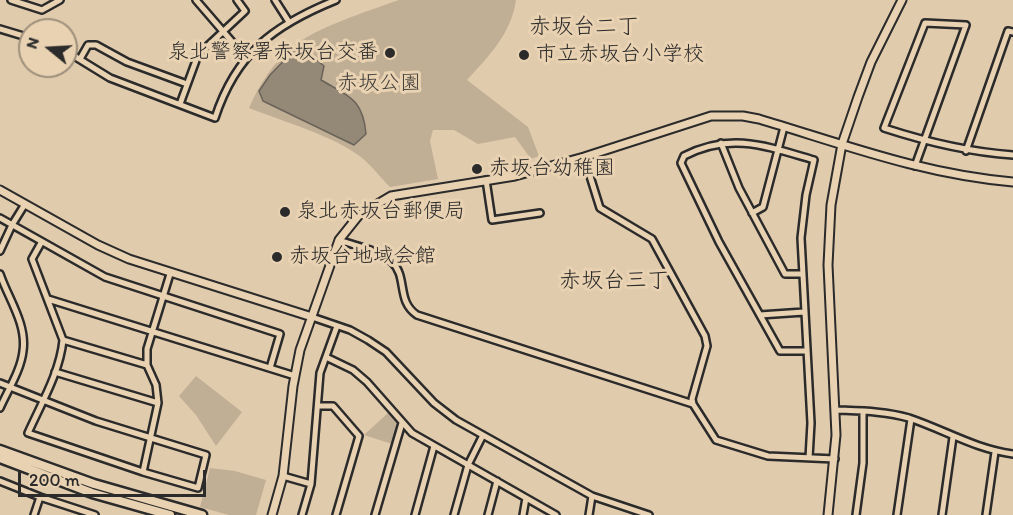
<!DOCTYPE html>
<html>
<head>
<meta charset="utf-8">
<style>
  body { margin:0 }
  #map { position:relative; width:1013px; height:515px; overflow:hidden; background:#e1cbad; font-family:Itim,sans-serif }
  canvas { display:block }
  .north { position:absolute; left:18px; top:18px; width:60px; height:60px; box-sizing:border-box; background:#e9d2b2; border:2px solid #9d8f7c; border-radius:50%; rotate:288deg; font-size:16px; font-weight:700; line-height:24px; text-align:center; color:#2b2b2b }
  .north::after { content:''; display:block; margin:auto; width:21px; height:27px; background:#2b2b2b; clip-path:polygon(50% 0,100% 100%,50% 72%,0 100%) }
  .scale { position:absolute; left:18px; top:470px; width:188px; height:27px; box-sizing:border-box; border:3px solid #2b2b2b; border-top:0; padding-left:8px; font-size:18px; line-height:21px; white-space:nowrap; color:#2b2b2b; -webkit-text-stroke:4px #e9d2b2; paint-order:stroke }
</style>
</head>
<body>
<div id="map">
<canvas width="1013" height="515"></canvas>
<div class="north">N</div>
<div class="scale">200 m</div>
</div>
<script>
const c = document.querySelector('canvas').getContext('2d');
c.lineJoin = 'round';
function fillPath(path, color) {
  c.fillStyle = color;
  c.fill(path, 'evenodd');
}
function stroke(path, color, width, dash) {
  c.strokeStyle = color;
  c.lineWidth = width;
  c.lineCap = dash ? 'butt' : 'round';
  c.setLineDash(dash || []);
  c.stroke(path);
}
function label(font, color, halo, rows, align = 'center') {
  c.font = font + ' Itim,"Klee One",sans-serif';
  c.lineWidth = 6;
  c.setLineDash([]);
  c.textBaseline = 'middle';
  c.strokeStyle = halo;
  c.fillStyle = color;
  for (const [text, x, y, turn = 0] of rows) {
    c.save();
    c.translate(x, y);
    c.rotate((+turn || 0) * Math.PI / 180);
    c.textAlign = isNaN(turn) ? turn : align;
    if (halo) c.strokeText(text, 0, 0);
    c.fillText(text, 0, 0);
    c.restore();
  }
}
fillPath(new Path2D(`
  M399,0H516C511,34 489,56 467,80L528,127L539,156L531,159L515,137L478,144L454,130H433L430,141L438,179L390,187C380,177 371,165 361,157C334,136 282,121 249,108C259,85 273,63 292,47C317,27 368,11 399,0Z
  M196,376L242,412L216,446L196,415L179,396Z
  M389,412L398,422L392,444L364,435Z
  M210,468L235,471L266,480L256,515H229L200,507Z`), '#c0ae95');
const water = new Path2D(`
  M300,48L311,55L324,66L321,80C348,96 363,98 366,134L354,145L263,101L259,91L270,75L295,49Z`);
fillPath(water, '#948877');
stroke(water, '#6a6359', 1.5);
const minor = new Path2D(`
  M11,0L42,10L60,0
  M196,0L246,58
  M275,0L289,22
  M0,29L30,38
  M66,51L110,78L215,118C236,53 274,25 336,0
  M80,59L88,45H96L127,62L187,84
  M180,104L198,55L245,11L237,0
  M721,143L739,188L785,274H801
  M966,151L1008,31L1013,32
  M584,157L600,208L652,239L705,336L707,346L692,399L693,404L716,440L768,456L835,459
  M915,166L966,25L925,23L884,128C927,142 968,152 1013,155
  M486,180L492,220L540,213
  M752,213L763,207L784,127
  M0,218L105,277L280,334L270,368
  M339,240C355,246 379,250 392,262C408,277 396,301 417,315L693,404
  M41,243L32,259L63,340C60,372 41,404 28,433L143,472L158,403L156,385L147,365V349L170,274
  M0,251L12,225L25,204
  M0,274C8,298 27,324 23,351C21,370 8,390 0,408
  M48,299L295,376
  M760,315L804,312
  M312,317L350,330L368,340L386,352L434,403L456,420L592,496L649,515
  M63,340L147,365
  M806,351H780L719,242L681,163L684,156C731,132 766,146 814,160L806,195L801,238L811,423L809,458
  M326,357L353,370L367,382L412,433L556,515
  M55,372L158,403
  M0,383L96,421L206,455L198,488L143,472
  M318,406H333L359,436L336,515
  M836,410C860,411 885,411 909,418C945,430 975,449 1013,454
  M283,476L311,484
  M0,481L40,497L95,515
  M34,515L40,497
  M302,515L311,484L320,373L337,326
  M375,515L402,423
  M415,515L434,446
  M454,515L468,465L483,435
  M488,515L497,481
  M523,515L526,498
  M589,515L592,496
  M856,515L863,463V411
  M897,515L911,419
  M942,515L953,437
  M986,515L995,452`);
const tertiary = new Path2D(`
  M0,190L98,245L129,259L312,317
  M272,515L283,476L293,386L300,350L339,240L359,215L391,196L515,176L584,157L711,116H743L759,119C846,145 922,174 1013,182
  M828,515L836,435L828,265L831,205L842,144L858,97L871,62L902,0`);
const secondary = new Path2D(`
  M0,450L94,484L202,515
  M0,458L92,493L170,515`);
stroke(minor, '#2b2b2b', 10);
stroke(tertiary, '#2b2b2b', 11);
stroke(secondary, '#2b2b2b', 13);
stroke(minor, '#e9d2b2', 5);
stroke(tertiary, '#e9d2b2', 7);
stroke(secondary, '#e9d2b2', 8);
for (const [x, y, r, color] of [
  [390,53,6,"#2b2b2b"],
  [524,55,6,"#2b2b2b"],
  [477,169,6,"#2b2b2b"],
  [285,212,6,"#2b2b2b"],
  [277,257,6,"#2b2b2b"]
]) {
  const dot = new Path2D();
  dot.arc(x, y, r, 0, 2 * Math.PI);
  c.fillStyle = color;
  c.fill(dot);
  stroke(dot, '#e9d2b2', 2);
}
label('21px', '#2b2b2b', '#e9d2b2', [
  ["泉北警察署赤坂台交番",378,53,"right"],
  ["市立赤坂台小学校",536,55],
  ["赤坂台幼稚園",489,169],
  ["泉北赤坂台郵便局",297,212],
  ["赤坂台地域会館",289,257]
], 'left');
label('21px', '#413f3b', '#e9d2b2', [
  ["赤坂公園",379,84]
]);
label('22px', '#2b2b2b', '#e9d2b2', [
  ["赤坂台二丁",584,27],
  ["赤坂台三丁",614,281]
]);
</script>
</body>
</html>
